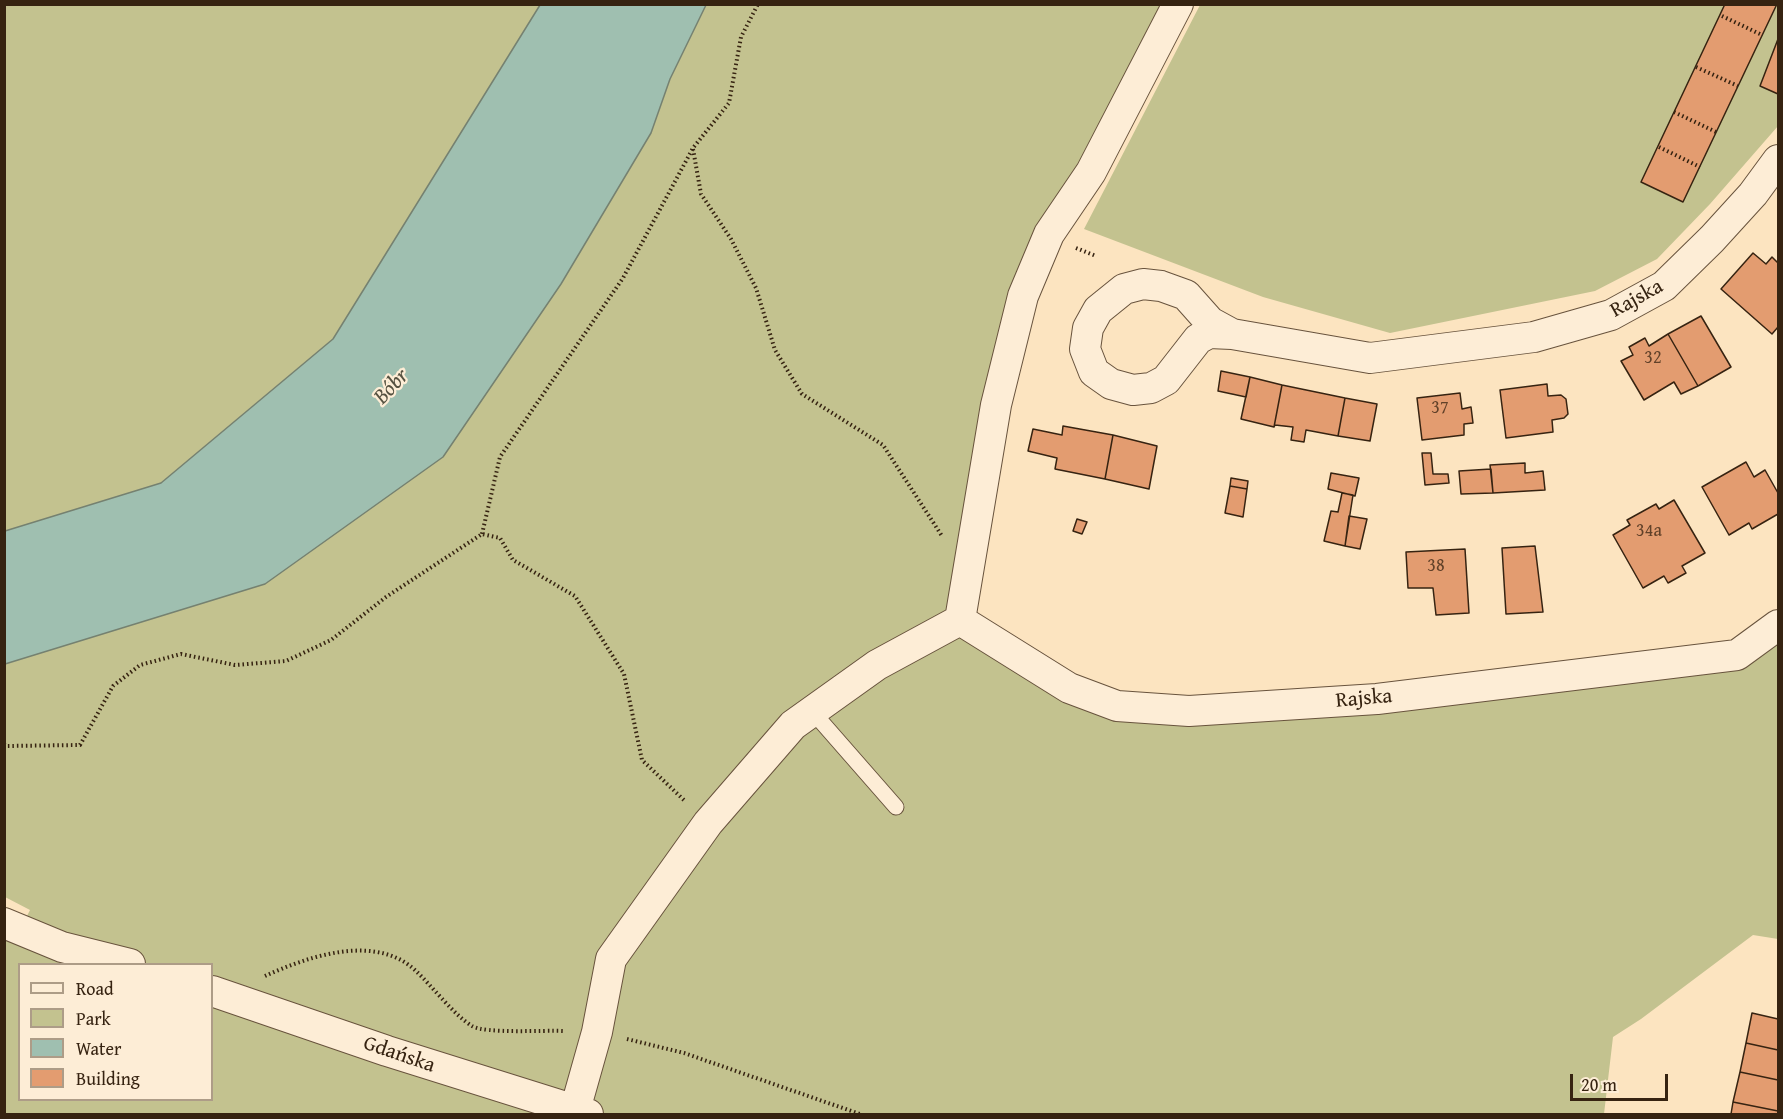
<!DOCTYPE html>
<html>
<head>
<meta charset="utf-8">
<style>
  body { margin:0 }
  #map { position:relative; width:1783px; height:1119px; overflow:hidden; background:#fce4c0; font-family:"Gentium Book Plus",serif }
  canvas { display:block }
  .frame { position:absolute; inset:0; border:6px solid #362311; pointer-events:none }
  .legend { position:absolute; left:18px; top:963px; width:195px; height:138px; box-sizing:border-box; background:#fdedd6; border:2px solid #ad9c87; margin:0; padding:8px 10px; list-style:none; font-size:18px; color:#362311 }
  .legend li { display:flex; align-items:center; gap:12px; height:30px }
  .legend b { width:30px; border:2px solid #ad9c87 }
  .scale { position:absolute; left:1570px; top:1074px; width:98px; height:27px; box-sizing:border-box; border:3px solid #362311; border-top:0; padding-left:8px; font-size:18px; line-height:21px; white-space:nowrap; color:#362311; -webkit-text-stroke:4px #fdedd6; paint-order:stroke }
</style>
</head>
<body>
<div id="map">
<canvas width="1783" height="1119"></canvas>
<div class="frame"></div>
<ul class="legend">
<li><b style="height:8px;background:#fdedd6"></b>Road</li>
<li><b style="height:16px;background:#c3c28f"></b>Park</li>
<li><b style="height:16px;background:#9fbfb0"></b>Water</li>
<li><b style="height:16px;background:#e39c70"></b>Building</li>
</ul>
<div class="scale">20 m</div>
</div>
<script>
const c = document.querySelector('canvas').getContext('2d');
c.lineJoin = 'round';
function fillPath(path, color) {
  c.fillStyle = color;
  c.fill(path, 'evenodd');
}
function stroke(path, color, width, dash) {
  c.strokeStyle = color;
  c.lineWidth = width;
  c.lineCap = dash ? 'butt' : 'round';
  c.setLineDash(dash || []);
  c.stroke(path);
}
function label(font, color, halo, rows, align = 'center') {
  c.font = font + ' "Gentium Book Plus",serif';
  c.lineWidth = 4.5;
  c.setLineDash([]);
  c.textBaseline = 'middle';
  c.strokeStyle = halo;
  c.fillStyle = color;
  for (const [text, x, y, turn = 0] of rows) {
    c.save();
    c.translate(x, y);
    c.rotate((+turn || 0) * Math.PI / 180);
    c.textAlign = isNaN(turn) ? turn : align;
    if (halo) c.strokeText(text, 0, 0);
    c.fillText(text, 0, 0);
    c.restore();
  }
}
fillPath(new Path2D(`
  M5,5H540L333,339L161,483L5,531Z
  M706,5H1178L1050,233L960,620L1117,706L1737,655L1778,625V939L1753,935L1641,1019L1613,1037L1604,1114H5V933L20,930L30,910L5,897V664L265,584L561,284L651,133L670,79ZM20,964H212V1100H20Z
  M1200,5H1778V126L1710,204L1657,259L1595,291L1390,333L1263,297L1084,229Z`), '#c3c28f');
const water = new Path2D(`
  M540,5H706L670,79L651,133L561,284L443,457L265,584L5,664V531L161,483L333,339Z`);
fillPath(water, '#9fbfb0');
stroke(water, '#758170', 1.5);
const building = new Path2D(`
  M1725,4H1777L1683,202L1641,182Z
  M1778,39V94L1760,86Z
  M1753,253L1766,264L1772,257L1778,263V327L1772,334L1721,289Z
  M1701,316L1731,367L1698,386L1668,334Z
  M1668,334L1698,386L1681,394L1674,382L1644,400L1621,361L1633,355L1629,347L1645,338L1649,346Z
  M1221,371L1250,377L1246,397L1218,391Z
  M1250,377L1282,385L1274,427L1241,419Z
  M1547,384L1548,396L1561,395L1566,399L1568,414L1564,418L1552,420L1553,432L1506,438L1500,390Z
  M1282,385L1345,398L1338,436L1306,430L1304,442L1291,440L1293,427L1275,425L1274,427Z
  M1460,393L1462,409L1471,407L1473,423L1464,424V435L1422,440L1417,398Z
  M1345,398L1377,404L1370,441L1338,436Z
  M1063,426L1113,435L1105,479L1055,469L1057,458L1028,451L1033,429L1062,435Z
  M1113,435L1157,446L1149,489L1105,479Z
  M1422,453H1431L1433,474H1448L1449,483L1425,485Z
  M1746,462L1754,477L1765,470L1778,493V514L1752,529L1749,523L1729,535L1702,487Z
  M1525,463V473L1543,471L1545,490L1493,493L1490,465Z
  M1491,469L1493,493L1461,494L1459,471Z
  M1331,473L1359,478L1355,496L1328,489Z
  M1231,478L1248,481L1247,489L1230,486Z
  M1230,486L1247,489L1243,517L1225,513Z
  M1342,493L1353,495L1345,546L1324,541L1331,511L1338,512Z
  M1674,500L1705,553L1682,566L1686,573L1668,583L1664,576L1643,588L1613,535L1630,525L1627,520L1656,504L1659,509Z
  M1349,516L1367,519L1360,549L1345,546Z
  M1077,519L1087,522L1082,534L1073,531Z
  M1535,546L1543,612L1506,614L1502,548Z
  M1465,549L1469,613L1436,615L1433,588H1408L1406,552Z
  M1752,1013L1778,1019V1050L1746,1043Z
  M1746,1043L1778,1050V1080L1740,1072Z
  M1740,1072L1778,1080V1111L1733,1102Z
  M1733,1102L1778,1111V1114H1731Z`);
fillPath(building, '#e39c70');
stroke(building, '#362311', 1.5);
const service = new Path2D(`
  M812,711L896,807`);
const minor = new Path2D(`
  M1232,334L1210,322L1186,295L1161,286L1143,284L1124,289L1098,310L1088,328L1085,349L1094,372L1111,384L1133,390L1151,388L1166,380L1198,339L1209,333L1232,334L1370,358L1534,337L1611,315L1664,286L1712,239L1753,194L1778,160
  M960,620L1069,688L1117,706L1189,711L1377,699L1737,655L1778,625
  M960,620L996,405L1023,296L1049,234L1091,172L1178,4
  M4,923L62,947L130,964
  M212,991L387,1051L588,1114
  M575,1110L597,1032L611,959L708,823L793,725L877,665L960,620`);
stroke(service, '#68533d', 17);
stroke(minor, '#68533d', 32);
stroke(new Path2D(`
  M1722,16L1762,35
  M1696,67L1738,86
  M1674,112L1716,132
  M1659,147L1700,167
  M693,149L701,194L731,239L756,288L775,350L802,394L883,445L942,536
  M1076,248L1096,256
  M482,534L500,457L623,278L693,148L729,103L741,37L758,4
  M4,744L7,746L80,745L113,686L140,665L181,654L235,665L286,661L331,640L386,597L482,534L500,538L513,560L575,596L624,674L642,760L686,802
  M265,976C309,956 376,933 416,971C432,986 454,1015 472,1026C486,1034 544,1030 564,1031
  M627,1039L684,1053L860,1114`), '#362311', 4, [1.5, 3]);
stroke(service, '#fdedd6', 15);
stroke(minor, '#fdedd6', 30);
label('18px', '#614129', null, [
  ["32",1653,358],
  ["37",1440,408],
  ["34a",1649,531],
  ["38",1436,566]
]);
label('21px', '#362311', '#fdedd6', [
  ["Rajska",1637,299,-29],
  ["Rajska",1364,699,-5],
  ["Gdańska",399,1055,19]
]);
label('italic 22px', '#565241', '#fdedd6', [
  ["Bóbr",392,387,-47]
]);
</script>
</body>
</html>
